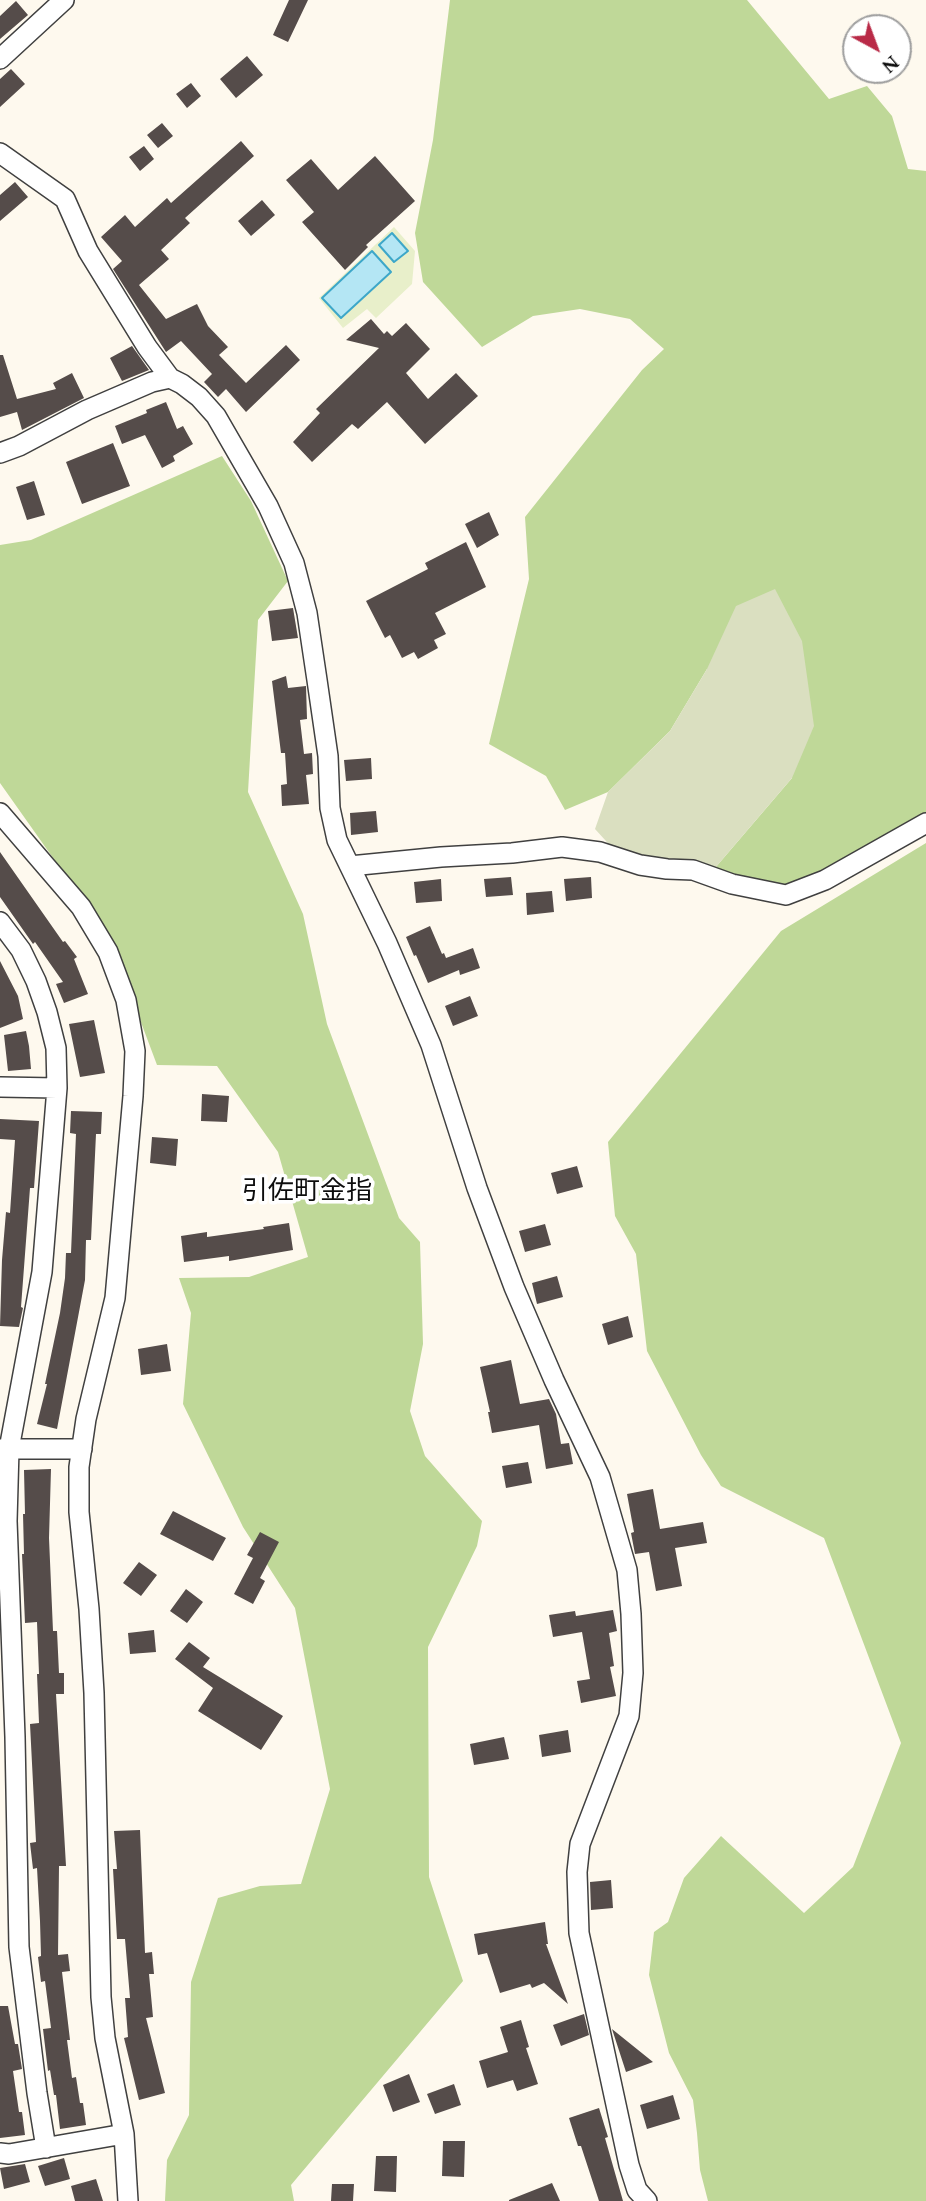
<!DOCTYPE html>
<html>
<head>
<meta charset="utf-8">
<style>
  body { margin:0 }
  #map { position:relative; width:926px; height:2201px; overflow:hidden; background:#fef9ee; font-family:Spectral,serif }
  canvas { display:block }
  .north { position:absolute; left:842px; top:14px; width:70px; height:70px; box-sizing:border-box; background:#fff; border:2px solid #9e9e9e; border-radius:50%; rotate:139deg; font-size:19px; font-weight:700; line-height:28px; text-align:center; color:#0d0d0d }
  .north::after { content:''; display:block; margin:auto; width:24px; height:32px; background:#b92a47; clip-path:polygon(50% 0,100% 100%,50% 72%,0 100%) }
</style>
</head>
<body>
<div id="map">
<canvas width="926" height="2201"></canvas>
<div class="north">N</div>
</div>
<script>
const c = document.querySelector('canvas').getContext('2d');
c.lineJoin = 'round';
function fillPath(path, color) {
  c.fillStyle = color;
  c.fill(path, 'evenodd');
}
function stroke(path, color, width, dash) {
  c.strokeStyle = color;
  c.lineWidth = width;
  c.lineCap = dash ? 'butt' : 'round';
  c.setLineDash(dash || []);
  c.stroke(path);
}
function label(font, color, halo, rows, align = 'center') {
  c.font = font + ' Spectral,"Noto Sans JP",serif';
  c.lineWidth = 7;
  c.setLineDash([]);
  c.textBaseline = 'middle';
  c.strokeStyle = halo;
  c.fillStyle = color;
  for (const [text, x, y, turn = 0] of rows) {
    c.save();
    c.translate(x, y);
    c.rotate((+turn || 0) * Math.PI / 180);
    c.textAlign = isNaN(turn) ? turn : align;
    if (halo) c.strokeText(text, 0, 0);
    c.fillText(text, 0, 0);
    c.restore();
  }
}
fillPath(new Path2D(`
  M450,0H747L829,99L867,86L892,116L908,169L926,171V826L786,895L715,868L792,778L707,669L670,731L608,792L565,810L546,776L489,744L529,579L525,517L642,370L664,349L630,319L580,309L533,316L482,347L423,282L415,233L433,140Z
  M222,456L251,501L288,581L258,620L248,792L303,914L327,1024L399,1218L420,1242L423,1344L410,1411L425,1456L482,1521L477,1546L428,1647L429,1877L463,1981L291,2185L294,2201H165L167,2160L189,2115L191,1982L218,1898L260,1886L301,1884L330,1789L295,1608L243,1527L183,1404L191,1313L179,1278L249,1277L308,1257L278,1152L217,1066L157,1065L109,937L0,783V545L31,540Z
  M926,843V2201H708L700,2170L697,2133L693,2100L669,2053L649,1975L654,1932L668,1922L684,1878L721,1836L804,1913L853,1867L901,1743L824,1538L721,1486L701,1455L647,1351L636,1254L615,1216L608,1142L781,931Z`), '#bfd898');
fillPath(new Path2D(`
  M775,589L802,641L814,726L792,778L715,868L616,852L595,829L608,792L670,731L707,669L736,606Z`), '#dadfc0');
fillPath(new Path2D(`
  M394,227L415,251L412,284L376,318L367,309L343,328L319,298Z`), '#e8efca');
const water = new Path2D(`
  M392,233L408,251L394,262L379,245Z
  M372,251L391,272L341,318L322,298Z`);
fillPath(water, '#b4e6f4');
stroke(water, '#3da7c9', 2);
fillPath(new Path2D(`
  M289,0H308L288,42L273,35Z
  M16,1L28,15L0,39V16Z
  M247,56L263,75L236,98L220,79Z
  M11,69L25,84L0,107V79Z
  M191,83L201,96L187,108L176,94Z
  M162,123L173,136L158,148L147,135Z
  M241,141L254,156L185,218L190,223L161,250L169,259L139,285L166,319L197,304L208,326L228,347L219,355L246,383L286,345L300,360L246,412L226,389L218,397L204,382L212,374L181,341L166,352L113,269L122,261L101,237L125,215L135,227L167,198L171,203Z
  M144,146L154,159L140,171L129,157Z
  M375,156L415,201L366,245L368,247L345,270L302,222L314,212L286,180L311,159L338,190Z
  M15,182L28,197L0,221V195Z
  M262,200L275,215L251,236L238,221Z
  M371,319L384,334L387,331L392,336L406,323L430,349L406,373L428,399L456,373L478,396L425,444L387,402L358,429L352,424L312,462L293,442L320,413L316,409L379,348L346,340Z
  M132,346L149,370L122,381L110,358Z
  M0,355H3L17,399L56,389L53,383L72,373L84,398L22,430L17,412L0,417Z
  M166,402L177,429L183,426L193,444L173,456L175,461L162,468L145,435L122,444L115,426L147,413L146,410Z
  M113,443L130,486L82,504L66,462Z
  M34,481L45,515L27,520L16,487Z
  M489,512L499,535L477,548L465,524Z
  M466,542L486,587L435,613L446,634L434,640L438,648L418,659L414,652L402,658L390,635L385,638L366,601L428,569L425,563Z
  M293,608L298,638L272,641L268,611Z
  M286,676L288,688L306,686L307,719L300,720L304,754L312,753L313,774L306,775L309,804L282,806L281,785L287,784L285,753H281L272,681Z
  M371,758L372,779L346,781L344,760Z
  M376,811L378,832L351,835L350,813Z
  M0,852L63,942L65,941L77,957L74,959L88,994L64,1003L56,984L63,982L35,942L33,944L0,897Z
  M511,877L513,895L486,897L484,879Z
  M591,877L592,898L566,901L564,879Z
  M441,879L442,901L416,903L414,882Z
  M552,891L554,912L527,915L526,893Z
  M430,926L442,954L444,953L446,958L473,948L480,968L460,975L459,970L428,983L416,955L414,956L406,937Z
  M0,961L18,996L23,1019L0,1028Z
  M470,996L478,1016L453,1026L445,1006Z
  M94,1020L105,1073L80,1077L69,1024Z
  M26,1031L29,1046L31,1069L8,1071L4,1035Z
  M202,1094L229,1096L227,1122L201,1121Z
  M71,1111L102,1112L101,1134H96L91,1240H86L85,1280L57,1429L37,1424L47,1384H45L60,1313L65,1278L66,1253H71L76,1134L70,1133Z
  M0,1119L39,1121L34,1188H30L21,1307L23,1308L19,1327L0,1326L2,1260L6,1212L10,1213L15,1140L0,1139Z
  M152,1137L178,1139L176,1166L150,1163Z
  M577,1166L583,1187L557,1194L551,1173Z
  M289,1223L293,1250L229,1261V1256L184,1262L181,1236L207,1232V1237L264,1229L263,1227Z
  M545,1224L551,1245L525,1252L519,1231Z
  M557,1276L563,1297L537,1304L532,1283Z
  M628,1316L633,1337L608,1345L602,1324Z
  M167,1344L171,1371L141,1375L138,1349Z
  M511,1360L520,1404L549,1399L556,1414L561,1444L569,1443L573,1464L546,1469L539,1425L492,1433L488,1412H490L480,1367Z
  M528,1462L532,1483L506,1488L502,1466Z
  M51,1469L49,1538L53,1631H57L59,1673H64V1694H56L66,1866H59L58,1955L68,1954L70,1971L62,1972L70,2040H67L72,2078L76,2077L80,2103H83L86,2125L60,2129L56,2095H54L50,2070L48,2071L43,2029L51,2028L45,1981L41,1982L38,1957L41,1956L40,1921L37,1868L33,1869L30,1843L36,1842L30,1724L39,1723L37,1674H39L37,1622L25,1623L22,1554H24L23,1514H25L24,1470Z
  M653,1489L660,1529L703,1522L707,1543L675,1548L682,1586L656,1591L649,1552L635,1554L631,1533L634,1532L627,1494Z
  M173,1511L226,1538L213,1561L160,1534Z
  M260,1532L279,1542L260,1578L265,1581L253,1604L234,1594L253,1558L247,1555Z
  M139,1562L157,1575L141,1596L123,1583Z
  M186,1589L203,1602L187,1623L170,1611Z
  M613,1610L617,1631L609,1633L614,1666L610,1667L616,1696L581,1703L577,1681L590,1679L582,1632L553,1637L549,1615L575,1611L576,1616Z
  M154,1630L156,1652L130,1654L128,1633Z
  M189,1642L210,1658L203,1667L283,1716L261,1750L198,1711L213,1688L175,1659Z
  M568,1730L571,1752L542,1757L539,1735Z
  M504,1737L509,1759L474,1765L470,1744Z
  M140,1830L145,1953L152,1952L154,1974H149L153,2017L146,2018L165,2093L139,2100L124,2038L128,2037L125,1998H130L125,1939H117L113,1869H117L114,1831Z
  M611,1880L613,1908L591,1910L590,1882Z
  M545,1922L548,1944H546L568,2004L544,1983L532,1988L530,1984L500,1993L487,1953L478,1955L474,1934Z
  M0,2006H8L15,2044H18L22,2069L13,2071L19,2112H22L25,2135L0,2138Z
  M584,2014L589,2035L561,2046L553,2025Z
  M521,2020L529,2047L526,2048L538,2084L517,2091L513,2080L487,2088L479,2061L508,2052L500,2027Z
  M612,2029L653,2062L626,2072Z
  M409,2074L420,2102L393,2112L383,2085Z
  M454,2084L461,2105L435,2114L427,2094Z
  M673,2095L680,2119L647,2129L640,2105Z
  M599,2108L608,2137L605,2138L623,2201H599L581,2146H578L569,2118Z
  M443,2141H465L464,2177L442,2176Z
  M376,2156H397L396,2192L374,2191Z
  M64,2158L70,2179L45,2186L38,2166Z
  M25,2164L30,2182L4,2189L0,2168Z
  M96,2179L103,2201H75L71,2186Z
  M552,2183L560,2201H509V2200Z
  M332,2184H354L353,2201H331Z`), '#554c4a');
const minor = new Path2D(`
  M0,59L64,0
  M0,153L65,199L88,251L147,347L170,378
  M0,453L19,446L87,410L152,382L170,378L182,384L199,397L216,416L268,506L294,563L307,613L317,680L328,756L330,808L337,840L387,943L431,1045L477,1188L514,1287L554,1380L600,1477L627,1570L631,1614L633,1673L629,1716L580,1844L577,1872L579,1933L629,2165L637,2190L647,2201
  M0,813L81,907L108,952L126,1000L135,1051L133,1096L115,1298L86,1419L79,1467V1512L89,1609L94,1693L101,1997L105,2038L124,2134L128,2201
  M350,866L441,857L512,853L562,847L600,852L640,865L667,869L693,870L732,884L786,895L825,880L926,823
  M0,922L21,950L36,981L47,1012L56,1048L57,1088L42,1272L9,1449L7,1521L15,1737L19,1947L37,2093L46,2148
  M0,1087L57,1088
  M0,1449H82
  M0,2153L9,2154L124,2134`);
stroke(minor, '#404040', 22);
stroke(minor, '#fff', 19);
label('26px', '#0d0d0d', '#fff', [
  ["引佐町金指",307,1194]
]);
</script>
</body>
</html>
